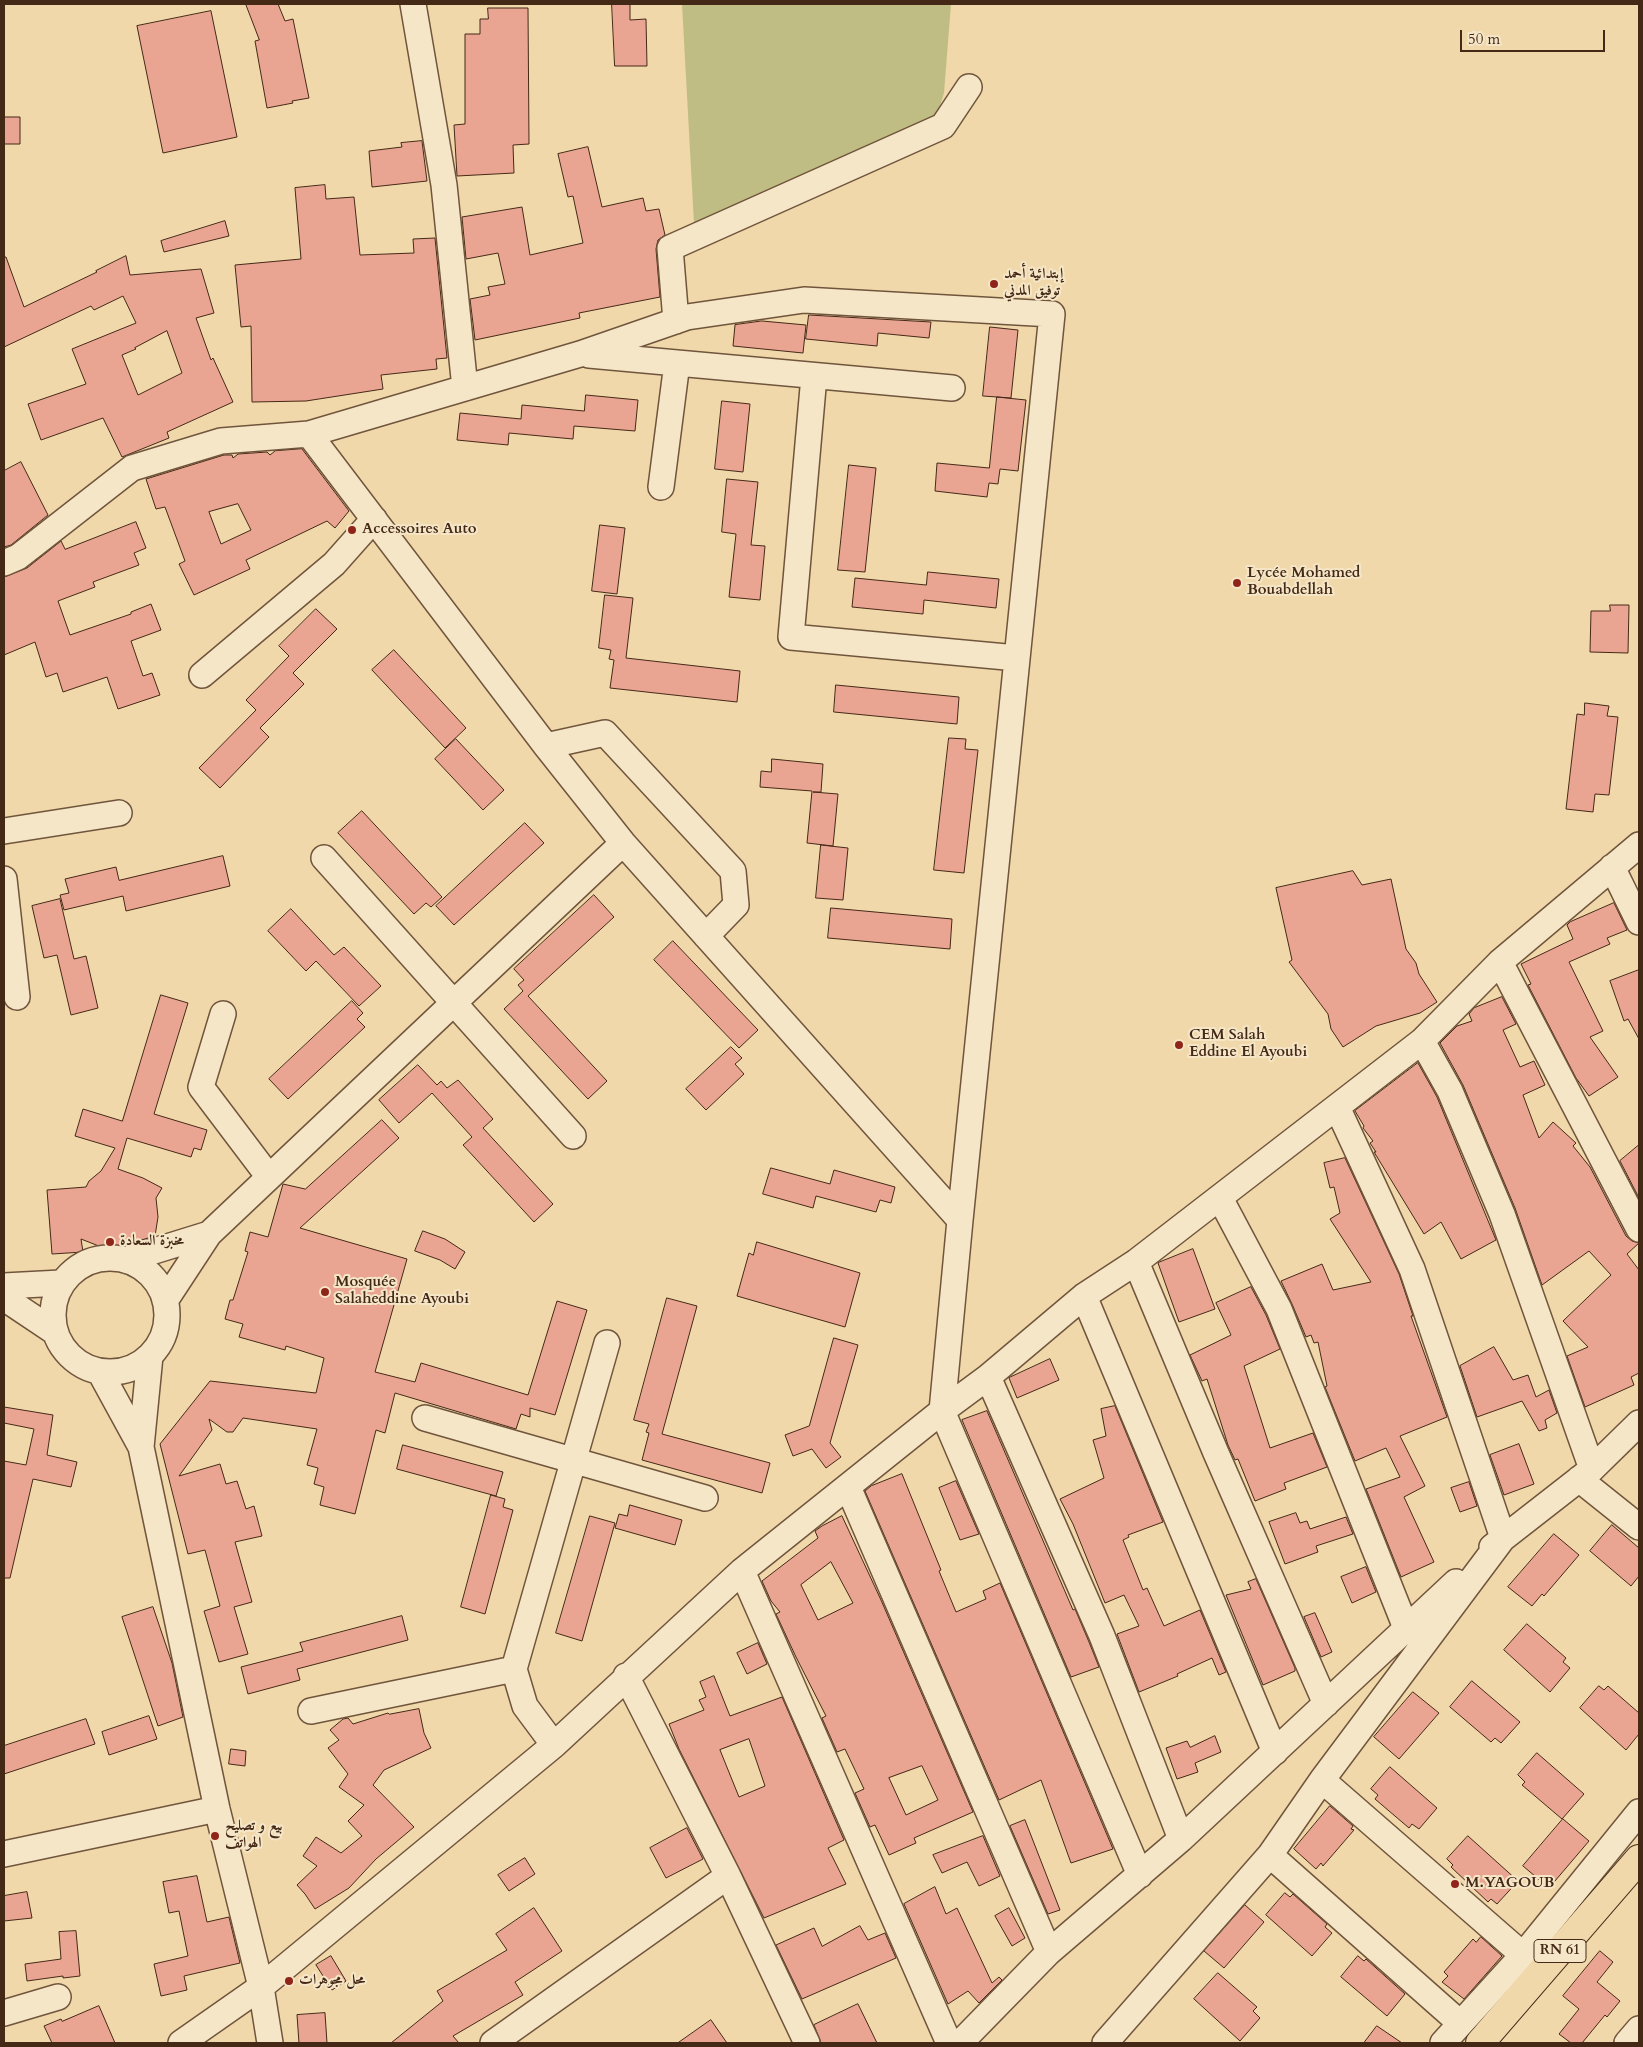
<!DOCTYPE html>
<html>
<head>
<meta charset="utf-8">
<style>
  body { margin:0 }
  #map { position:relative; width:1643px; height:2047px; overflow:hidden; background:#f0d8aa; font-family:Cardo,serif }
  canvas { display:block }
  .frame { position:absolute; inset:0; border:5px solid #452917; pointer-events:none }
  .scale { position:absolute; left:1460px; top:30px; width:145px; height:22px; box-sizing:border-box; border:2px solid #452917; border-top:0; padding-left:6px; font-size:15px; line-height:18px; white-space:nowrap; color:#452917; -webkit-text-stroke:4px #f5e6c8; paint-order:stroke }
</style>
</head>
<body>
<div id="map">
<canvas width="1643" height="2047"></canvas>
<div class="frame"></div>
<div class="scale">50 m</div>
</div>
<script>
const c = document.querySelector('canvas').getContext('2d');
c.lineJoin = 'round';
function fillPath(path, color) {
  c.fillStyle = color;
  c.fill(path, 'evenodd');
}
function stroke(path, color, width, dash) {
  c.strokeStyle = color;
  c.lineWidth = width;
  c.lineCap = dash ? 'butt' : 'round';
  c.setLineDash(dash || []);
  c.stroke(path);
}
function label(font, color, halo, rows, align = 'center') {
  c.font = font + ' Cardo,Amiri,serif';
  c.lineWidth = 4;
  c.setLineDash([]);
  c.textBaseline = 'middle';
  c.strokeStyle = halo;
  c.fillStyle = color;
  for (const [text, x, y, turn = 0] of rows) {
    c.save();
    c.translate(x, y);
    c.rotate((+turn || 0) * Math.PI / 180);
    c.textAlign = isNaN(turn) ? turn : align;
    if (halo) c.strokeText(text, 0, 0);
    c.fillText(text, 0, 0);
    c.restore();
  }
}
fillPath(new Path2D(`
  M682,4H951L944,93L930,138L695,242Z`), '#c0bd84');
const building = new Path2D(`
  M246,4H278L285,21L293,19L309,98L292,101L293,103L267,108L255,41L259,40Z
  M612,4H630V20L646,19L647,66H615Z
  M488,8H528L529,144L513,145L514,173L457,176L454,125L465,124V34H480V19H488Z
  M211,11L237,137L163,153L137,26Z
  M4,117H20V144H4Z
  M422,141L427,181L372,187L369,151L402,147L401,143Z
  M588,147L602,207L643,198L646,211L659,209L665,235L658,240L656,249L660,297L579,313L580,318L475,340L470,299L490,295L488,287L505,284L498,253L466,259L462,217L522,207L530,255L583,243L573,196L568,197L558,154Z
  M325,185L326,199L354,197L360,255L414,253L413,239L435,238L447,358L436,359L437,369L381,375L383,389L306,401L252,402L251,326L241,327L235,265L301,259L295,188Z
  M225,221L229,236L164,252L161,241Z
  M126,256L130,275L201,269L214,313L196,318L211,360L213,358L233,402L167,432L169,438L122,457L103,418L41,440L28,404L86,384L72,349L136,323L123,296L94,310L91,306L4,347V257H6L24,307L97,272L96,271ZM167,331L182,373L138,395L122,355L136,349L135,348Z
  M809,315L931,322L929,338L878,333L877,346L806,339Z
  M762,321L806,325L803,353L733,346L735,325Z
  M990,327L1018,330L1011,398L983,396Z
  M586,395L638,400L635,431L574,426L573,439L509,433L508,445L457,440L460,413L521,419L522,405L584,411Z
  M997,397L1026,400L1018,471L1000,469L998,484L989,483L987,497L935,491L937,463L989,468Z
  M722,401L750,404L743,472L715,469Z
  M302,449L349,511L335,528L327,521L246,560L250,569L194,595L179,564L185,561L165,507L156,509L146,479L224,455H232L233,458L238,454L267,452L270,455L275,451ZM238,504L251,530L221,544L209,512Z
  M21,462L48,515L11,545L4,547V471Z
  M849,465L876,468L865,572L838,570Z
  M727,479L758,482L751,545L765,546L760,600L729,597L736,534L722,532Z
  M136,522L146,548L134,553L139,565L93,582L95,587L58,601L70,635L131,614V612L151,604L161,630L131,641L143,676L152,673L160,695L118,709L107,677L63,692L57,673L46,677L35,642L4,655V577L27,568L61,541L65,549Z
  M600,525L625,528L617,594L592,591Z
  M928,572L999,579L996,608L924,600L923,614L852,607L855,578L926,585Z
  M605,595L633,598L626,658L740,671L737,702L610,688L614,660L609,659L611,650L599,648Z
  M1610,605H1629L1628,653L1590,652L1591,611H1610Z
  M316,609L337,629L293,673L304,684L260,728L269,737L220,788L199,768L256,710L246,700L289,656L279,646Z
  M394,650L466,728L445,748L372,670Z
  M836,685L959,697L957,724L834,712Z
  M1585,703L1609,706L1607,716L1618,717L1609,795L1595,794L1593,812L1566,809L1577,714L1584,715Z
  M949,738L966,739L965,749L978,750L964,873L934,870Z
  M456,739L504,790L483,810L435,759Z
  M772,759L823,764L821,792H813L838,794L833,846L807,843L812,791L760,787L761,771L771,772Z
  M362,811L442,897L431,907L426,903L414,914L338,833Z
  M525,823L544,843L454,925L436,906Z
  M821,845L848,848L843,900L816,898Z
  M223,856L230,886L126,911L123,896L64,910L60,895L69,893L65,879L116,867L119,880Z
  M1353,871L1362,885L1391,879L1406,949L1416,963L1419,974L1437,1002L1420,1013L1376,1026L1343,1047L1331,1029L1328,1014L1289,962L1292,960L1276,888Z
  M594,895L614,917L528,996L607,1081L588,1099L504,1009L523,991L518,985L524,980L514,969Z
  M60,899L74,959L86,956L98,1008L71,1015L57,955L44,958L32,906Z
  M1614,903L1627,930L1607,938L1610,944L1569,962L1603,1031L1590,1037L1618,1077L1589,1096L1576,1078L1528,985L1531,984L1521,964L1573,939L1567,925L1570,922Z
  M831,908L952,919L950,949L828,938Z
  M291,909L334,955L344,947L381,986L359,1006L316,961L306,971L268,931Z
  M673,941L758,1030L739,1048L654,960Z
  M1639,970V1039L1628,1019L1624,1021L1610,981Z
  M161,995L188,1003L154,1114L207,1130L201,1150L194,1148L191,1157L127,1138L118,1169L143,1178L162,1188L156,1198L158,1217L155,1236L121,1246L114,1252L81,1239L83,1252L52,1254L47,1190L86,1187L89,1181L101,1171L115,1148L75,1136L83,1109L122,1121Z
  M1502,997L1516,1024L1503,1030L1520,1067L1534,1061L1545,1085L1523,1095L1539,1138L1553,1122L1576,1143L1573,1146L1590,1167L1626,1236L1632,1241L1639,1243L1627,1254L1639,1270V1373L1631,1377L1634,1385L1585,1407L1567,1356L1588,1347L1563,1321L1611,1275L1589,1251L1542,1285L1515,1208L1463,1085L1440,1043L1457,1026L1472,1021L1469,1014L1474,1008Z
  M352,1001L363,1013L357,1019L365,1027L288,1099L269,1079Z
  M731,1047L742,1058L735,1064L744,1074L706,1110L686,1089Z
  M1418,1063L1437,1097L1496,1240L1461,1259L1441,1222L1424,1234L1374,1152H1376L1370,1143L1373,1141L1363,1128L1364,1126L1355,1111Z
  M418,1065L437,1085L441,1081L447,1088L458,1080L493,1119L483,1128L553,1204L534,1222L463,1145L472,1137L432,1093L399,1123L379,1100Z
  M382,1120L399,1138L300,1228L407,1259L375,1372L415,1382L421,1363L528,1395L557,1301L587,1310L555,1415L530,1408V1417L521,1414L516,1429L395,1393L385,1433L376,1430L355,1514L320,1505L324,1487L314,1484L318,1468L307,1465L317,1429L243,1418L233,1432H227L209,1419L212,1430L179,1476L220,1464L226,1484L237,1481L246,1509L254,1506L262,1536L235,1542L252,1602L234,1607L248,1654L219,1662L204,1611L220,1606L205,1550L188,1554L160,1444L210,1381L316,1393L324,1358L286,1346L285,1350L239,1337L243,1324L225,1319L230,1300H233L248,1252L245,1251L250,1232L268,1237L283,1184L305,1189Z
  M1639,1145V1198L1620,1161Z
  M1345,1158L1399,1274L1413,1316H1411L1447,1417L1400,1436L1425,1486L1404,1497L1434,1562L1401,1577L1366,1489L1400,1477L1386,1448L1355,1461L1325,1387L1327,1386L1318,1342L1314,1343L1311,1335L1306,1337L1292,1304L1281,1281L1322,1264L1333,1290L1371,1282L1330,1219L1340,1213L1334,1187L1330,1188L1324,1163Z
  M771,1168L830,1184L834,1170L895,1187L891,1203L880,1200L876,1212L816,1196L813,1208L763,1194Z
  M423,1231L445,1239L465,1252L455,1269L440,1260L415,1251Z
  M757,1242L860,1273L845,1327L737,1296L749,1253L753,1255Z
  M1193,1249L1215,1309L1179,1322L1158,1263Z
  M1251,1287L1266,1315L1280,1349L1244,1366L1270,1448L1313,1433L1327,1467L1284,1483L1286,1489L1255,1501L1238,1459L1235,1460L1228,1445L1207,1379L1202,1381L1190,1355L1231,1335L1216,1303Z
  M667,1298L697,1306L662,1434L770,1463L762,1493L642,1460L649,1433L646,1432L649,1424L634,1420Z
  M834,1338L858,1345L830,1443L841,1457L826,1468L812,1449L793,1456L785,1435L809,1426Z
  M1494,1347L1513,1380L1528,1375L1536,1397L1549,1390L1557,1413L1545,1420L1547,1428L1539,1431L1522,1401L1477,1417L1460,1366Z
  M1050,1359L1059,1380L1017,1398L1009,1378Z
  M1115,1406L1163,1522L1128,1535L1129,1537L1123,1540L1143,1590L1147,1588L1164,1626L1200,1610L1226,1672L1219,1675L1212,1658L1177,1674L1178,1676L1139,1692L1117,1634L1139,1626L1124,1595L1105,1603L1073,1524L1060,1499L1104,1478L1093,1440L1106,1436L1101,1409Z
  M4,1407L53,1415L47,1455L77,1462L71,1487L33,1479L10,1578H4V1461L26,1465L34,1429L4,1423Z
  M987,1411L1073,1610L1075,1609L1089,1642L1099,1667L1071,1677L962,1420Z
  M1519,1444L1534,1484L1504,1495L1490,1455Z
  M403,1445L503,1472L496,1496L397,1469Z
  M902,1474L941,1570L939,1571L956,1612L986,1599L983,1591L1000,1583L1113,1849L1071,1863L1041,1780L999,1800L865,1491L871,1486Z
  M956,1481L979,1534L960,1540L939,1488Z
  M1469,1482L1477,1506L1460,1512L1451,1488Z
  M491,1495L505,1499L503,1507L513,1510L485,1614L461,1607Z
  M630,1505L682,1520L675,1545L615,1528L619,1514L627,1516Z
  M1296,1513L1300,1523L1307,1521L1310,1529L1346,1517L1353,1534L1316,1546L1318,1552L1285,1564L1269,1522Z
  M590,1516L615,1523L582,1641L556,1633Z
  M842,1516L881,1600L973,1812L914,1838L916,1843L889,1855L875,1825L870,1827L855,1793L864,1789L845,1749L837,1752L822,1718L826,1716L796,1657L776,1614L780,1612L771,1601L762,1581L818,1538L815,1531L822,1526ZM831,1562L853,1603L818,1620L801,1585ZM922,1766L938,1800L906,1815L889,1778Z
  M1612,1525L1639,1548V1576L1631,1586L1590,1551Z
  M1554,1534L1579,1555L1544,1596L1542,1594L1532,1606L1508,1587Z
  M1366,1567L1376,1592L1352,1603L1341,1577Z
  M1256,1579L1295,1668V1671L1263,1685L1226,1595L1251,1589L1248,1582Z
  M153,1607L172,1663L183,1717L158,1726L122,1617Z
  M1315,1613L1332,1652L1321,1657L1304,1617Z
  M402,1616L408,1640L297,1669L300,1680L248,1694L241,1667L303,1651L300,1643Z
  M1527,1624L1566,1658L1563,1662L1570,1668L1550,1692L1504,1650Z
  M758,1643L767,1664L747,1674L737,1653Z
  M714,1676L730,1716L782,1697L844,1840L828,1848L846,1884L764,1918L679,1749L669,1724L704,1710L699,1700L706,1697L700,1682ZM749,1739L765,1786L739,1797L720,1750Z
  M1472,1681L1520,1722L1501,1743L1495,1738L1491,1742L1450,1707Z
  M1599,1686L1604,1690L1608,1686L1639,1713V1734L1626,1750L1580,1708Z
  M1413,1692L1439,1713L1399,1759L1374,1737Z
  M419,1709L424,1733L431,1748L384,1770L373,1785L414,1827L376,1859L349,1888L315,1909L305,1894L297,1885L317,1866L303,1856L316,1837L341,1853L362,1836L348,1821L364,1805L339,1787L348,1774L328,1748L339,1740L330,1730L343,1719L348,1718L353,1724L388,1713L389,1714Z
  M149,1716L157,1739L109,1755L102,1732Z
  M86,1719L95,1744L4,1774V1746Z
  M1215,1736L1221,1752L1195,1763L1198,1772L1177,1779L1166,1748L1187,1741L1190,1747Z
  M231,1749L246,1751L245,1766L229,1764Z
  M1537,1753L1584,1794L1562,1819L1522,1785L1525,1782L1518,1775Z
  M1390,1767L1437,1808L1419,1829L1412,1824L1409,1828L1375,1799L1378,1795L1371,1789Z
  M1330,1806L1353,1826L1351,1829L1354,1830L1323,1866L1321,1863L1316,1869L1294,1849Z
  M1563,1819L1589,1841L1549,1888L1523,1866Z
  M1025,1820L1060,1910L1048,1914L1010,1826Z
  M687,1828L703,1859L666,1878L650,1848Z
  M983,1836L1000,1876L979,1886L967,1862L942,1873L933,1855Z
  M1468,1836L1518,1881L1497,1904L1491,1899L1488,1902L1451,1867L1453,1865L1447,1859Z
  M525,1858L535,1874L509,1891L498,1875Z
  M197,1876L207,1922L229,1917L240,1963L184,1976L187,1990L161,1996L154,1964L188,1956L179,1911L169,1913L163,1882Z
  M935,1887L946,1914L957,1908L992,1983L999,1977L1002,1980L979,2003L968,1991L948,2004L904,1904Z
  M27,1892L32,1918L4,1921V1896Z
  M1285,1893L1290,1897L1293,1894L1327,1924L1325,1927L1332,1933L1312,1956L1266,1915Z
  M1245,1905L1264,1922L1224,1968L1204,1951Z
  M534,1908L562,1951L515,1982L523,1995L453,2036L459,2043H391L443,2001L437,1991L507,1950L496,1934Z
  M1009,1908L1025,1938L1012,1946L995,1916Z
  M860,1926L868,1940L885,1933L896,1958L802,1999L776,1945L814,1928L822,1946Z
  M76,1931L80,1976L63,1978V1976L27,1981L25,1964L61,1959L59,1932Z
  M1481,1937L1502,1956L1464,1999L1442,1982L1448,1976L1444,1972L1473,1939L1476,1942Z
  M1600,1951L1613,1962L1597,1982L1620,2001L1607,2017L1605,2015L1582,2043H1571L1559,2034L1579,2009L1563,1996Z
  M331,1956L346,1981L332,1990L316,1965Z
  M1358,1956L1364,1961L1366,1959L1405,1994L1387,2016L1341,1977Z
  M1218,1973L1257,2007L1253,2011L1260,2018L1240,2041L1194,1999Z
  M858,2004L877,2043H821L814,2025Z
  M99,2006L115,2043H52L44,2026L61,2019L62,2021Z
  M325,2013L327,2043H299L297,2015Z
  M711,2020L727,2043H678Z
  M1377,2026L1402,2043H1364Z`);
fillPath(building, '#eaa492');
stroke(building, '#452917', 1);
const minor = new Path2D(`
  M413,4L444,185L465,388
  M676,321L670,248L943,126L969,87
  M589,355L952,388
  M814,376L791,637L1017,658
  M309,434L580,354L687,317L804,300L1052,314L960,1220
  M661,487L677,363
  M4,563L18,557L132,468L221,441L309,434L546,746L623,843L960,1220L942,1411L1140,1875
  M202,675L334,564L374,519
  M546,746L605,733L733,871L736,905L706,936
  M4,831L119,813
  M324,858L573,1136
  M1612,867L1639,922
  M4,879L17,997
  M1500,962L1639,1229
  M223,1014L201,1087L269,1177
  M1422,1041L1450,1091L1502,1214L1592,1469
  M1220,1198L1279,1309L1406,1628
  M53 1315a57 57 0 1 1 114 0a57 57 0 1 1-114 0Z
  M125,1260L209,1234
  M1136,1262L1216,1453L1326,1704
  M4,1286L61,1283
  M1084,1296L1275,1752
  M4,1298L55,1332
  M165,1301L209,1234L623,843
  M100,1372L141,1447L217,1809L261,1987L270,2043
  M988,1377L1102,1636L1181,1839
  M425,1418L705,1498
  M141,1447L150,1356
  M1579,1479L1639,1527
  M848,1487L1049,1952
  M1492,1547L1592,1469L1639,1423
  M742,1571L949,2043
  M514,1669L525,1706L554,1745
  M626,1676L728,1876L807,2043
  M311,1711L514,1669L607,1343
  M1322,1780L1523,1955
  M4,1854L217,1809
  M1270,1855L1460,2023
  M4,2013L58,1997
  M181,2043L261,1987L554,1745L742,1571L942,1411L988,1377L1084,1296L1136,1262L1422,1041L1500,962L1639,845
  M493,2043L728,1876
  M960,2043L1049,1952L1181,1839L1456,1582
  M1105,2043L1270,1855L1322,1780L1503,1538L1412,1269L1337,1107
  M1443,2043L1523,1955L1639,1812
  M1627,2043L1639,2029`);
const major = new Path2D(`
  M1480,2043L1639,1859`);
stroke(minor, '#70553c', 28);
stroke(major, '#452917', 30);
stroke(minor, '#f5e6c8', 25);
stroke(major, '#f0d8aa', 28);
for (const [x, y, r, color] of [
  [994,284,5,"#8f2418"],
  [352,530,5,"#8f2418"],
  [1237,583,5,"#8f2418"],
  [1179,1045,5,"#8f2418"],
  [110,1242,5,"#8f2418"],
  [325,1292,5,"#8f2418"],
  [215,1836,5,"#8f2418"],
  [1455,1884,5,"#8f2418"],
  [289,1981,5,"#8f2418"]
]) {
  const dot = new Path2D();
  dot.arc(x, y, r, 0, 2 * Math.PI);
  c.fillStyle = color;
  c.fill(dot);
  stroke(dot, '#f5e6c8', 2);
}
for (const [x, y, w] of [
  [1560,1951,52]
]) {
  const box = new Path2D();
  box.roundRect(x - w / 2, y - 11.5, w, 23, 4);
  c.fillStyle = '#f5e6c8';
  c.fill(box);
  stroke(box, '#452917', 1);
}
label('bold 14px', '#452917', null, [
  ["RN 61",1560,1951]
]);
label('bold 15px', '#452917', '#f5e6c8', [
  ["إبتدائية أحمد",1004,275],
  ["توفيق المدني",1004,292],
  ["Accessoires Auto",362,530],
  ["Lycée Mohamed",1247,574],
  ["Bouabdellah",1247,591],
  ["CEM Salah",1189,1036],
  ["Eddine El Ayoubi",1189,1053],
  ["مخبزة السعادة",120,1242],
  ["Mosquée",335,1283],
  ["Salaheddine Ayoubi",335,1300],
  ["بيع و تصليح",225,1827],
  ["الهواتف",225,1844],
  ["M.YAGOUB",1465,1884],
  ["محل مجوهرات",299,1981]
], 'left');
</script>
</body>
</html>
